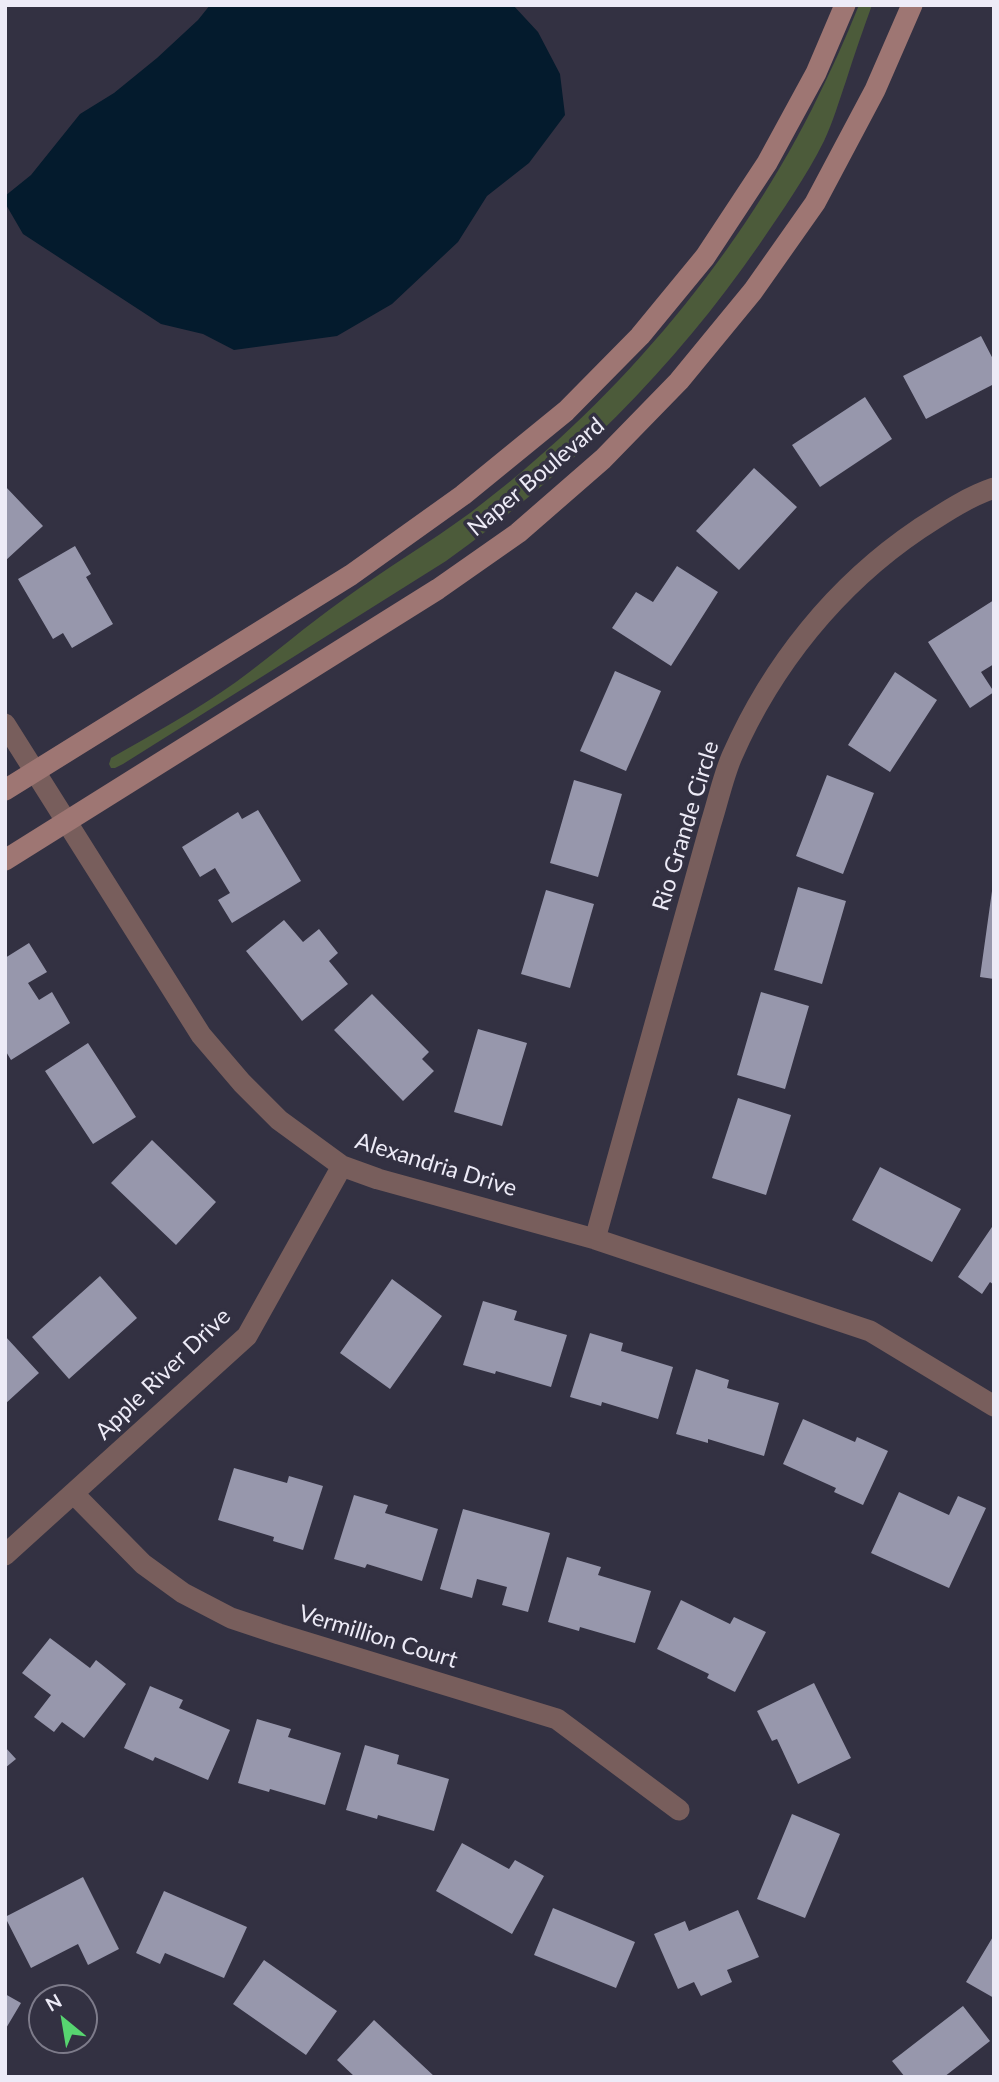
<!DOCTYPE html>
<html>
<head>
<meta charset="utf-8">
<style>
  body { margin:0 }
  #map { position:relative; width:999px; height:2082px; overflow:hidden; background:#333142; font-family:Lato,sans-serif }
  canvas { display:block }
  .frame { position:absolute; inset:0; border:7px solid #edebf7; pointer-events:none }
  .north { position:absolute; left:28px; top:1984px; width:70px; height:70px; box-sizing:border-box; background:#333142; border:2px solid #7d7b8a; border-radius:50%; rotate:330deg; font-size:19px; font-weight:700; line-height:28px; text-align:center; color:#edebf7 }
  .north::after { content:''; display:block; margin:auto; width:24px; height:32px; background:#57d570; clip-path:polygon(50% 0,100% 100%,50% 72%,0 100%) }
</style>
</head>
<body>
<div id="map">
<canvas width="999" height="2082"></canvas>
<div class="frame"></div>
<div class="north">N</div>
</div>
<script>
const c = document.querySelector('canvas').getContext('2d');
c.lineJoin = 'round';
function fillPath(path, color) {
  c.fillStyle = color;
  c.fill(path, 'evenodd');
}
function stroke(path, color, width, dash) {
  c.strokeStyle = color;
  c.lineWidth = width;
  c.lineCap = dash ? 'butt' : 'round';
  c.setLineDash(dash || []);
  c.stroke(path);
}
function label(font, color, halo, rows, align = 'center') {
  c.font = font + ' Lato,sans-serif';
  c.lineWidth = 7;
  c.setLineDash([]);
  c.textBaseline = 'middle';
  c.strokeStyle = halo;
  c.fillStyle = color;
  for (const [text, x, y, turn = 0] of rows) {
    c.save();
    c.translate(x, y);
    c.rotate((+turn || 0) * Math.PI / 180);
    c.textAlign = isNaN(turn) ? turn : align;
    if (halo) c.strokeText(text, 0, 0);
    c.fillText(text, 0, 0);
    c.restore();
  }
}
fillPath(new Path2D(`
  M859,5H872C863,30 854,55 846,81C839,101 833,122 824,141C806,177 782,211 759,245C674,368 568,474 446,561L123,764L115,768H111L109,764L111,758C153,734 197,710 236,682C273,655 307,625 344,599C385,569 429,543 470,513C610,408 733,265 812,109C829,75 845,40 859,5Z`), '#4c5b3a');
fillPath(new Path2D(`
  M210,5H513L538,32L560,74L565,115L529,163L487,196L458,242L392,304L337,336L234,350L203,334L161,324L23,234L5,203V196L31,175L80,114L114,93L157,58L198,20Z`), '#041b2d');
fillPath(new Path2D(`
  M981,336L994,361V384L926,419L903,376Z
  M865,397L892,439L820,487L792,445Z
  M754,468L797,507L739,570L696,531Z
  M5,486L43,526L5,561Z
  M75,546L91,574L86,577L113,624L72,648L63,633L53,639L18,579Z
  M677,566L718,592L671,666L612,628L636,592L653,602Z
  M994,600V664L981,672L994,692L970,708L928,642Z
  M615,671L661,691L626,771L580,751Z
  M895,672L937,700L890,772L848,745Z
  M827,775L874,793L843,874L796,856Z
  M574,780L622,794L598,877L550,863Z
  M258,810L301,881L232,923L218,900L230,893L215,868L200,877L182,847L238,812L242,819Z
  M798,887L846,901L822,984L774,970Z
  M546,890L594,904L570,988L521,974Z
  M992,891H994V979L980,977Z
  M284,920L303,942L319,929L338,953L329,961L348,984L302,1021L246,951Z
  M29,943L47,972L28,983L39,1000L52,992L70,1023L11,1060L5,1050V958Z
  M761,992L809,1006L785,1089L737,1075Z
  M372,994L429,1052L422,1059L434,1071L403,1101L334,1030Z
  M478,1029L527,1043L502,1126L454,1112Z
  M88,1043L136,1117L93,1144L45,1071Z
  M738,1098L791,1115L766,1195L712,1178Z
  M152,1140L216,1202L176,1245L111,1183Z
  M880,1167L961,1209L932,1262L852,1220Z
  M994,1224V1285L990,1282L982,1294L958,1277Z
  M100,1276L137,1318L69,1379L32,1337Z
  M392,1279L442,1316L390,1389L340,1353Z
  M483,1301L517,1311L514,1320L567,1335L551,1387L496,1371L495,1374L463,1365Z
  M590,1333L623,1343L621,1351L673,1367L658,1419L602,1402L601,1406L570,1397Z
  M5,1336L39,1373L5,1404Z
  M696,1369L729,1380L727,1388L779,1403L764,1456L708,1439V1443L676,1434Z
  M803,1419L855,1442L857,1437L888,1451L863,1505L834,1492L836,1488L783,1464Z
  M234,1468L287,1483L289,1476L323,1486L303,1550L273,1541L274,1537L218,1520Z
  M899,1492L949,1515L958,1496L986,1508L949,1588L871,1553Z
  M354,1495L388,1505L385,1513L438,1529L422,1581L367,1564L365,1568L334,1559Z
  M463,1509L550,1533L528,1612L502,1605L507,1587L477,1579L472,1598L440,1589Z
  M567,1557L601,1567L598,1575L651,1591L635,1643L580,1627L579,1631L548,1622Z
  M681,1600L730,1624L734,1617L766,1632L735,1692L707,1678L709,1674L657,1649Z
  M50,1638L90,1668L96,1660L126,1684L84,1738L62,1722L54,1732L34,1717L51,1695L22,1673Z
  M814,1683L851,1758L798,1784L777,1739L772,1741L757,1711Z
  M150,1686L183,1700L179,1708L230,1730L208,1780L155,1757L153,1761L124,1748Z
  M257,1719L291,1729L288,1737L341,1753L325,1805L270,1789L269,1792L238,1783Z
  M365,1745L399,1755L397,1764L449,1779L434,1831L378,1815L377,1819L346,1810Z
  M5,1747L16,1759L5,1768Z
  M792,1814L840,1834L805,1918L757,1899Z
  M462,1843L509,1869L515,1860L544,1876L512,1934L436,1891Z
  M83,1877L119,1949L88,1965L78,1944L31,1968L5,1917Z
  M164,1891L247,1927L224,1978L165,1953L160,1964L136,1953Z
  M553,1908L635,1942L616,1988L534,1955Z
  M738,1910L759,1957L727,1970L732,1982L701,1996L694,1982L678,1989L654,1934L685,1921L689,1931Z
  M994,1935V1998L966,1982Z
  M264,1960L337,2011L306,2055L233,2004Z
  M5,1994L21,2003L5,2030Z
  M963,2006L990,2041L944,2077H905L892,2061Z
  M374,2020L435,2077H355L337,2060Z`), '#9797ac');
stroke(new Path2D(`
  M5,724L201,1035L242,1083L279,1120L342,1166L378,1179L595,1239L870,1331L994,1406
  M595,1239L711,823C718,801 723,777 732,756C772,665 836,585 919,529C942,514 967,497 994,488
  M74,1494L143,1564L183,1593L231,1618L279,1634L557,1719L679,1810
  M5,1555L247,1336L342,1166`), '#785e5c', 21);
stroke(new Path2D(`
  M5,790L351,575L463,495L566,411L640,336L705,257L767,163L816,73L845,5
  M5,860L438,589L518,533L603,459L679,381L753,291L815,203L875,90L912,5`), '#9e7673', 21);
label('23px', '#edebf7', '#333142', [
  ["Naper Boulevard",536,477,-40],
  ["Rio Grande Circle",686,826,-73],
  ["Alexandria Drive",436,1165,17],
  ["Apple River Drive",163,1374,-44],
  ["Vermillion Court",378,1637,17]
]);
</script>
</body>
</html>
